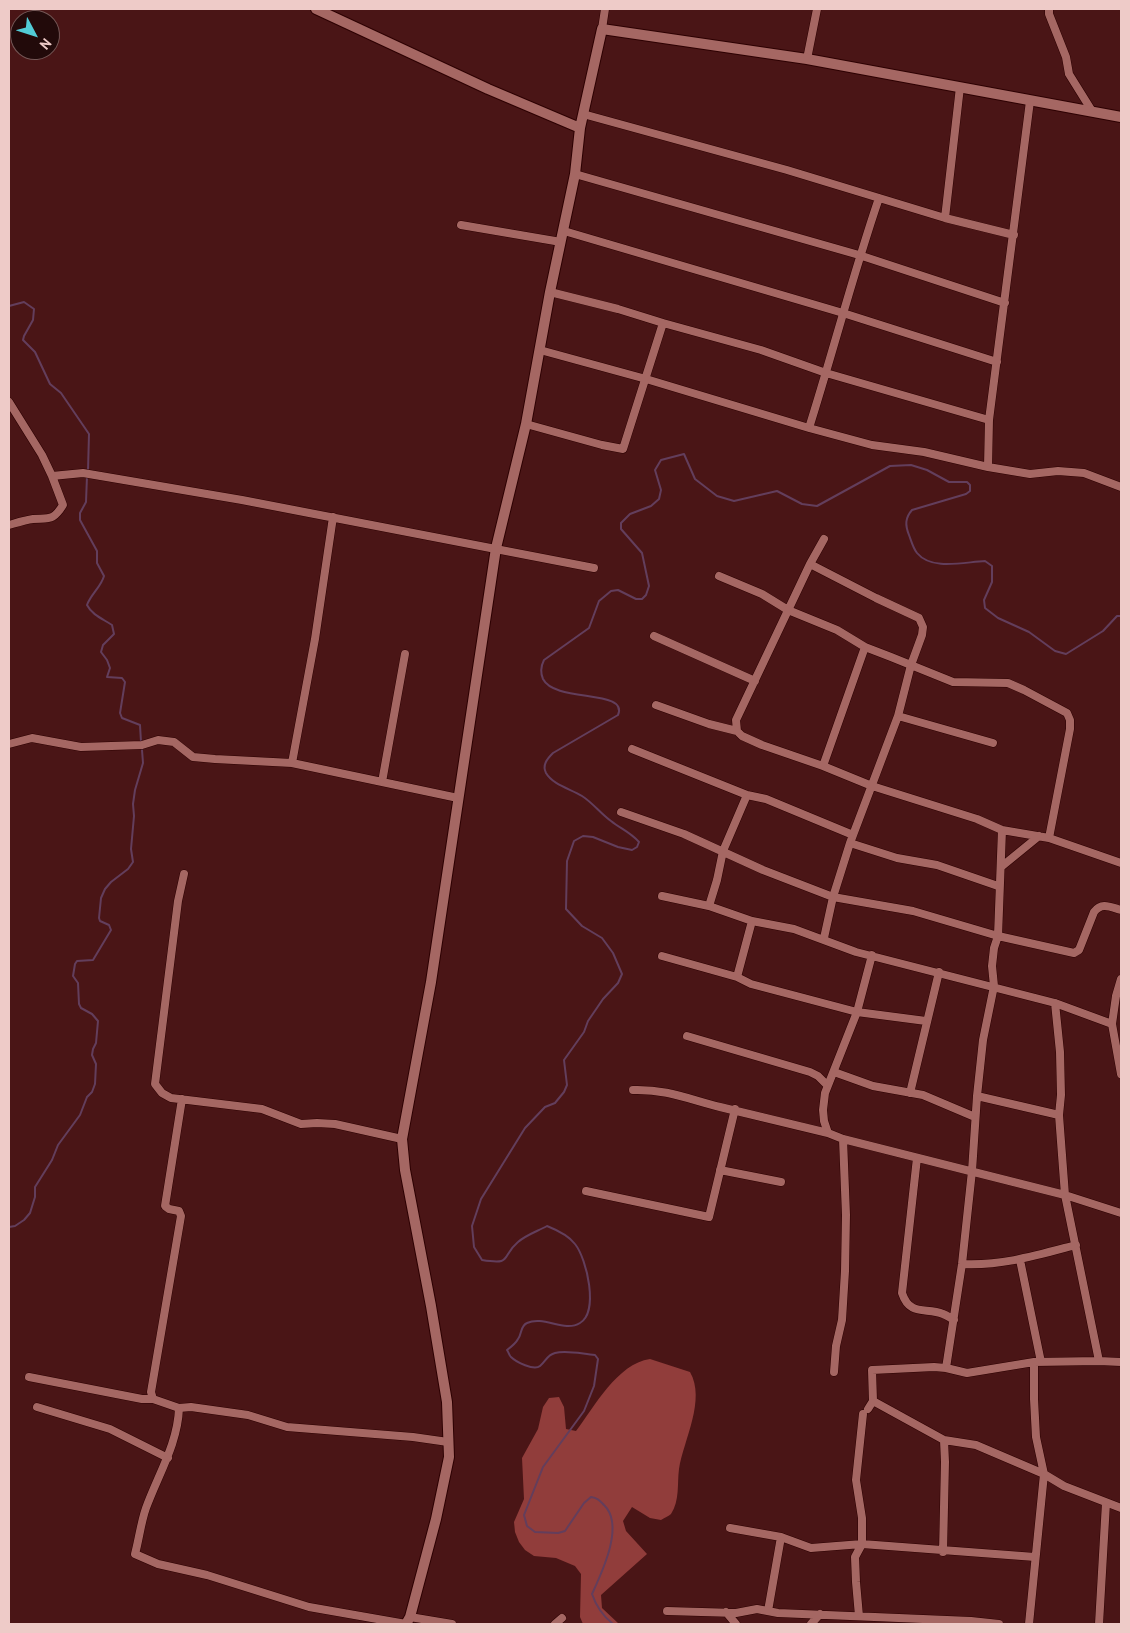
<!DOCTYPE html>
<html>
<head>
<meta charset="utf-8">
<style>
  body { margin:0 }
  #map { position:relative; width:1130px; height:1633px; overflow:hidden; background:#4a1516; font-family:"PT Sans",sans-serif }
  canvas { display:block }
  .frame { position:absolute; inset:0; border:10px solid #eecbc8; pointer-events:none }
  .north { position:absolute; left:10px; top:10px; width:50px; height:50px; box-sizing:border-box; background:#220a0a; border:1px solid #745756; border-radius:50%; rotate:130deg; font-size:14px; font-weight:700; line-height:20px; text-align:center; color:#eecbc8 }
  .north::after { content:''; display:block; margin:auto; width:18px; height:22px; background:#52ccd6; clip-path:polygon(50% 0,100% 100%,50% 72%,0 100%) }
</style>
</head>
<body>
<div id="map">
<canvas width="1130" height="1633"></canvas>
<div class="frame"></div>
<div class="north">N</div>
</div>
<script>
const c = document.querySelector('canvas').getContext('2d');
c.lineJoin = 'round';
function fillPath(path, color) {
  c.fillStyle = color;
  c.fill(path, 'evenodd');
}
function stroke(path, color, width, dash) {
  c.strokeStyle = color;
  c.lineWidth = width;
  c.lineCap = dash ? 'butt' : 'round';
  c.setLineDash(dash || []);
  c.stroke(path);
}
fillPath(new Path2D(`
  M650,1359L690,1372C706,1400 684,1439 679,1469C677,1484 680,1500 671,1514C669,1516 664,1518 661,1520L650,1518L632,1507L623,1521L626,1531L647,1554L601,1595L602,1608L619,1624H583L580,1617L581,1574L575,1566L556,1558L534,1556L525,1550L519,1542L515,1532L514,1522L524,1499L522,1458L538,1429L543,1407L549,1398L559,1397L564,1407L566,1429L576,1431C595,1406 617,1364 650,1359Z`), '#913d3b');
stroke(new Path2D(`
  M9,306L24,302L34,309L33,320L24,336L23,340L35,352L50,384L61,393L89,434L88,471
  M87,476L86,502L80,513V520L97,551V563L104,576C101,587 91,594 87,605C92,615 103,619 112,625L114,634L103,645L101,652L107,660L110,668L107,677L122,678L125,682L120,713L122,718L140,725L141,742
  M9,1227L15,1226L24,1220L30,1213L35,1197V1187L52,1160L58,1145L80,1115L87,1097L92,1092L95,1084L96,1064L92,1055L93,1049L96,1043L98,1021L92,1014L81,1008L79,1004L78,983L73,976L75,964L77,961L93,960L111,930L109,925L100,921L99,918L101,898L105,889L111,882L128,869L133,862L131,849L134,816L133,804L135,790L143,763L142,750
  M613,1624C603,1616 596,1606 592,1594C602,1572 625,1525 604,1505C600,1501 598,1498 591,1497L584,1503L565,1531L558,1533L535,1532L527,1526L524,1515L543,1467L584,1411L594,1386L598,1359L595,1355C582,1354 567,1350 555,1353C547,1355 546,1361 540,1366C534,1371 516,1362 511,1357C510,1357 508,1351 507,1350C511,1347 516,1343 518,1339C522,1334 520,1326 527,1323C544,1315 564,1333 580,1323C599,1312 587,1259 575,1244C569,1236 557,1230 547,1226C538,1231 526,1235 518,1242C500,1257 514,1265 482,1260L474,1247L472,1226L481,1199L525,1128L545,1107L555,1103L564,1092L567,1085L564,1060L584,1032L588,1021L603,999L618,983L622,974L613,953L602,938L582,926L566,909L567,861L574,841L583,836L593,837L618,847L632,850L637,847L639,842C630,832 621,829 611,821C601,814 593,803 582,796C571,789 553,785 546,773C542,765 547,759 553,753L618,715C629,689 555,703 543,679C540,672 541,666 544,660L589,628L599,601L611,591L618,590L636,599H642L646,595L649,586L642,553L621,529V523L630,514L651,506L659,499L661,490L655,470L661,460L684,454L695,479L717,496L734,501L777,491L802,504L817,506L890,466L911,465L927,470L949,482H967L970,485V491L966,494L912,510C905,518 905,525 909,535C911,540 913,548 917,553C932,571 964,562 985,561L992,566V582L984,600L985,608L998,618L1029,632L1055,651L1066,654L1103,631L1117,616H1121`), '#633e5c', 2);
const minor = new Path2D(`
  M1049,9V14L1066,57L1069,74L1092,111
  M602,29L605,9
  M807,59L817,9
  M583,114L787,170L945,218L1014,235
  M575,174L859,255L1005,303
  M945,218L960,87
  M461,225L561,242
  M564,231L843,313L997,362
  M550,292L618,309L663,323L761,350L826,373L989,420
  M540,350L646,379L809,428L872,445L924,452L988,467L1030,474L1058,471L1084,473L1121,487
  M9,402L42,455L52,476
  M526,424L602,445L623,449L663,323
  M809,428C833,352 853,274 879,198
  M988,467L989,420L1030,101
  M9,525C16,523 25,520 33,519C50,518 53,521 63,505L52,476L83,473L242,500L594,568
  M810,564L824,539
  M719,576L762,594L788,610L837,630L865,647L891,657L953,682L1008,683L1024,690L1067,713L1070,720V729L1049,838
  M654,636L755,681
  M656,705L709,724L737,731L742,736L762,745L823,766L872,786L977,819L1002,830L1049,838L1121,863
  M898,716L993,743
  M737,731L736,720L810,564L876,598L919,618L923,627L922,635L911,665L898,716L850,843L833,897L824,938
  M9,744L32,738L81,747L142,745L158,740L174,742L193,757L215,759L292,763L458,798
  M632,749L747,795L766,799L853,835
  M292,763L315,639L333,517
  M823,766L865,647
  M382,782L405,654
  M621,812L684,834L763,870L833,897L913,911L998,936L1074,953L1079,950L1094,912C1102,902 1110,907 1121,910
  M850,843L897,858L937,865L998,886
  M1001,867L1039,836
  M184,874L178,901L155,1084L162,1093L171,1098L262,1109L301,1124L317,1123L335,1124L402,1139
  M662,896L709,906L752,921L794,929L856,952L1055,1003L1112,1024
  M709,906L717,880L723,851L747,795
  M662,956L737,977L751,984L857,1012L926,1021
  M737,977L752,921
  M1121,979L1116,996L1112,1024L1121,1074
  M1055,1003L1060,1052L1061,1095L1059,1115L1065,1195L1099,1361
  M687,1036L810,1072L818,1076L827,1085
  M834,1072L873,1086L923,1095L975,1117
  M633,1090C667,1089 688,1099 720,1107C756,1116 792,1124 828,1133L843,1139L1065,1195L1121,1213
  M910,1093L939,972
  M977,1096L1059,1115
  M182,1099L165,1206L169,1209L179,1211L181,1216L151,1392L153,1399L179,1408C178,1443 158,1475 146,1508C141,1522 139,1539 135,1554L158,1564L207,1575L309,1607L406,1624
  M828,1133L824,1121L823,1110L825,1093L857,1012L872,955
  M917,1158L902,1293C910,1317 926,1307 943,1314C947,1315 950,1318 954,1320
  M720,1170L781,1182
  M586,1191L709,1217L735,1109
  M1020,1260L1041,1362
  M962,1264C1002,1266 1038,1255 1076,1245
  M946,1368L962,1264L972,1171L977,1096L983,1040L994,986L992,966L994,948L998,936L1002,830
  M834,1372L836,1346L842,1320L845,1271L846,1215L843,1139
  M29,1377L142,1399H153
  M873,1401L944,1440L976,1445L1044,1474L1064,1486L1121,1508
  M37,1407L110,1429L168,1458
  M179,1408L191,1407L248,1415L287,1427L413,1437L448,1442
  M868,1409L873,1401L872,1370L934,1367L946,1368L967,1373L1034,1362L1099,1361L1121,1362
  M730,1528L781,1537L811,1548L862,1544L1035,1557
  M943,1552L945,1462L944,1440
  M667,1611L736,1613L757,1609L778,1613L971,1621L999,1624
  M768,1611L781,1537
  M726,1612L736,1624
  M859,1616L856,1582L855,1557L862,1544V1518L856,1480L863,1414
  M410,1617L452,1624
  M555,1624L562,1618
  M811,1624L820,1614
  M1029,1624L1044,1474L1036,1437L1034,1399V1362
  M1099,1624L1106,1503`);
const tertiary = new Path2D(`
  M316,9L488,89L580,128
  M406,1624L410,1617L436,1519L449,1457L447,1402L431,1306L405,1170L402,1139L431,982L496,548L526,424L550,292L575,174L580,128L602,29L807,59L1121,117`);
stroke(minor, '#2d0002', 9);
stroke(tertiary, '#2d0002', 12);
stroke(minor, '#a56763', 8);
stroke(tertiary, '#a56763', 10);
</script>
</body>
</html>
